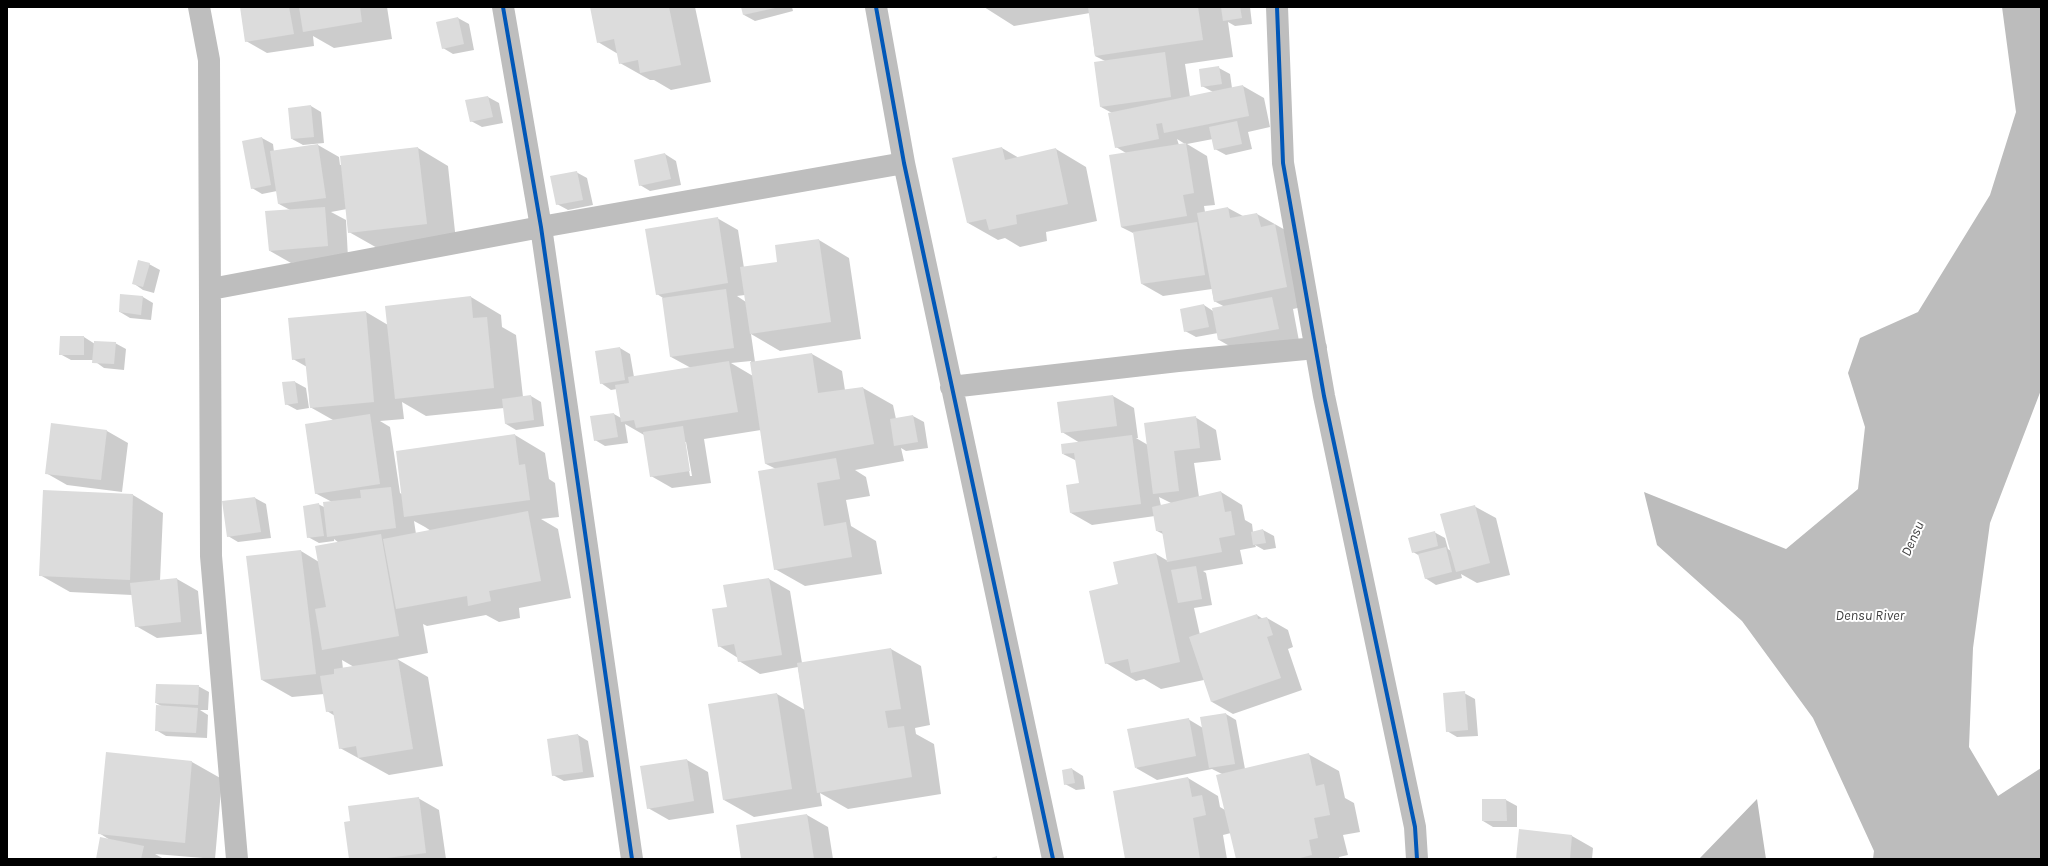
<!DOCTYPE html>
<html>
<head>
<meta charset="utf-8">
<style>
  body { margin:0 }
  #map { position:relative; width:2048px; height:866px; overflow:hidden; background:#fff; font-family:Karla,sans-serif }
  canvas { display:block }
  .frame { position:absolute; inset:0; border:8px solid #000; pointer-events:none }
</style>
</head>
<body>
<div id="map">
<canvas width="2048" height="866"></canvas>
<div class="frame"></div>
</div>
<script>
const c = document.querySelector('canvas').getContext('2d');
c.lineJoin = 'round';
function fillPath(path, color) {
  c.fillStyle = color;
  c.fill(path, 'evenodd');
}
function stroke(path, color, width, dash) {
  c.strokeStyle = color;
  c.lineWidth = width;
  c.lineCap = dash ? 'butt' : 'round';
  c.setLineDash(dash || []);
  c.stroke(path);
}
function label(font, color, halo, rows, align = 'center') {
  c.font = font + ' Karla,sans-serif';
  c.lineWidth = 4;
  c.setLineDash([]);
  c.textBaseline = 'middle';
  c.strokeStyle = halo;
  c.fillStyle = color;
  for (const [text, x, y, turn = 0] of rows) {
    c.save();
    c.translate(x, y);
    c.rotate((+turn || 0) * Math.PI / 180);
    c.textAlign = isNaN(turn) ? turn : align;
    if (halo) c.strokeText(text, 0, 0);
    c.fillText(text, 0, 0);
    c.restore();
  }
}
fillPath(new Path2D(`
  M2002,7H2041V390L1990,523L1973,648L1969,747L1998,796L2041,768V859H1873L1874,851L1813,718L1742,621L1657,545L1644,492L1786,549L1858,489L1865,427L1848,373L1860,338L1918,312L1990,195L2016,112Z
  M1757,799L1766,859H1700V858Z`), '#bcbcbc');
fillPath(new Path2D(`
  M241,7H387L392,39L334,48L313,36L314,46L267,53L246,41Z
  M591,7H695L711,82L671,90L654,80H650L620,63L618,54L598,42Z
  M742,7H792L793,11L755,21L744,15Z
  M984,7H1250L1252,24L1235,26L1228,22L1233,57L1185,64L1190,97L1213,92L1202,86L1219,68L1230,74L1232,88L1243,86L1264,98L1270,127L1248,132L1252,149L1226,155L1215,149L1213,139L1187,144L1207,156L1215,205L1204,206L1205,212L1228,208L1243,216L1257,214L1287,231L1317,304L1293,309L1299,341L1240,352L1219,340L1218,333L1196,337L1185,331L1204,305L1213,311L1225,307L1214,301L1212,289L1163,296L1142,284L1135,234L1121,227L1126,153L1116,147L1112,113L1101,107L1105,61L1095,56L1090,13L1014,26ZM1177,139L1185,144L1179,145Z
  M458,18L469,24L474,50L453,54L443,48Z
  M488,97L499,103L503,123L482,127L471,121Z
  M311,106L321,112L324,143L303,145L292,139Z
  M262,138L273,144L274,152L318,145L339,157L340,165L418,148L448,166L456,241L379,249L349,232L347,209L331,212L346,220L348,258L291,263L270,251L290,210L279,204L277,191L262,194L252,188Z
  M1002,148L1019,158L1056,149L1086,167L1097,221L1046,232L1047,241L1020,247L1005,238L998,240L968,223Z
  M665,154L676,161L681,185L650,191L640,185Z
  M576,172L587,178L593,205L568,210L557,204Z
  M717,218L738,230L744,268L779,263L819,240L849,258L861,339L780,351L751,334L755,362L812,354L842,371L845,390L863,388L893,405L896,419L913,416L924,422L928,448L906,451L901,448L904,461L855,470L866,477L870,496L846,500L851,526L876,541L882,574L805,586L775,569L776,469L766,464L761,430L704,439L711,483L672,488L651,476L644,435L625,424L628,443L605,446L595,440L591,417L614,414L621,418L617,389L611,390L601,383L620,348L630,354L634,377L691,368L671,357L663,298L657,294ZM745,295L746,302L737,296ZM751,361L753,376L731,363ZM684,442H686L692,476H690Z
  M149,264L160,270L154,293L143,290L133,283Z
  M121,295L143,297L153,303L151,320L130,318L120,312Z
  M471,297L501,315L502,327L516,335L523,397L531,396L541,402L544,426L516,430L506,424L504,408L426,416L402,402L404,419L380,421L390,427L400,493L403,495L515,435L545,453L549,479L555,483L559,517L541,519L558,529L571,598L519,608L520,618L499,622L486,615L427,626L423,624L428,653L397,659L428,677L443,766L389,775L340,748L335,716L327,711L324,694L292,697L262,680L301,551L319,562L339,543L334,539V541L319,543L308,537L318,504L324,507L332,502L315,493L333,420L310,407L307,367L293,359L366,312L388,325ZM414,521L425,527L431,531L416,534ZM342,660L354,667L343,669Z
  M84,337L95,344L115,343L126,349L124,370L104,368L93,360H71L60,354Z
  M295,382L306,388L309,408L297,410L286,404Z
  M1113,396L1134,408L1138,438H1136L1148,445L1195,417L1216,430L1221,460L1194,463L1199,497L1221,492L1242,505L1245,520L1252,524L1253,532L1263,530L1274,536L1276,548L1264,550L1255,545L1256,547L1240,550L1243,564L1203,571L1206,573L1212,605L1194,608L1200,635L1257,615L1263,619L1267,618L1288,630L1293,647L1288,649L1302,690L1233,714L1212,702L1204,680L1161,689L1144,679L1136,681L1106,663L1120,585L1156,554L1168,561L1163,534L1157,531L1155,516L1092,525L1071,513L1080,484L1077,461L1063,454L1080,443L1062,432ZM1159,497L1171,503L1161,506Z
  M52,424L107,431L128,443L122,492L67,485L46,473Z
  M44,491L133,495L163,513L160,581L177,579L198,591L202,634L157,638L136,626L132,595L70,592L40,575Z
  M255,498L266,504L271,538L238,542L228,536L223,502Z
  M1474,506L1496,518L1510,575L1477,583L1461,574L1462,578L1436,585L1425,578L1420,556L1413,552L1434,532L1445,538L1448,549L1451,551Z
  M769,579L790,591L802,663L891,649L921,666L930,725L915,728L916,734L934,744L941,794L848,809L820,793L822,806L754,817L724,800L777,694L805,710L798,667L760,674L739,661L738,658L719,646L728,608Z
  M198,686L209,692L208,710H200L208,715L207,738L166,736L156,730L163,707L156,703Z
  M1464,693L1475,699L1478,736L1457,737L1447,731Z
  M1226,714L1236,720L1245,769L1308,754L1339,771L1345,798L1354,803L1360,832L1343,835L1348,855L1339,857V859H1237L1231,833L1223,835L1227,859H1126L1188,778L1218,796L1220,807L1225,810L1222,774L1212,769L1157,780L1136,768L1188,719L1203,728Z
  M578,735L588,741L594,777L564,781L553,775Z
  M107,753L192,762L222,779L215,859L155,854L164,859H97L110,840L99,833Z
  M687,760L708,772L714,813L669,820L648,808L641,767Z
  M1072,769L1083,776L1085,789L1076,790L1065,784Z
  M418,798L439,810L446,859H350L351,822Z
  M1483,800H1506L1517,806V827H1493L1483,821Z
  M807,815L828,827L833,859H742Z
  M1572,836L1593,848L1592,859H1517Z`), '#0003');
fillPath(new Path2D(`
  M240,7H289L294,34L245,42Z
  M299,7H360L362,22L303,32Z
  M590,7H669L681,65L640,73L638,60L619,64L614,39L597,43Z
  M741,7H775V8L743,15Z
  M1088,7H1198L1203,40L1095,56Z
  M1221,7H1240L1242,18L1223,21Z
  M458,17L464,44L442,49L436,22Z
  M1165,52L1171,97L1100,107L1094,62Z
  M1219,66L1222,84L1201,87L1199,69Z
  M1243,85L1249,116L1164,133L1162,123L1156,124L1159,139L1115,148L1108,113Z
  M488,96L493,117L470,122L465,100Z
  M311,105L314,137L291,139L288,108Z
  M1237,121L1242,144L1214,150L1209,127Z
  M262,137L271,185L251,189L242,141Z
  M1186,143L1194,193L1183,195L1187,216L1121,227L1109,155Z
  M318,144L326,198L278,204L270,151Z
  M418,147L427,224L348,233L340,156Z
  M1002,147L1005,160L1056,148L1068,204L1016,215L1017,224L989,230L986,219L967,223L952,158Z
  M665,153L671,179L639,186L634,160Z
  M577,171L583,200L556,205L550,176Z
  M325,207L328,246L269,251L265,211Z
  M1228,207L1230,218L1257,213L1261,227L1275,224L1287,287L1214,302L1197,213Z
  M718,217L728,283L656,295L645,229Z
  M1197,222L1205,275L1141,284L1133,232Z
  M819,239L831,322L750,334L740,267L777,262L775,245Z
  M138,260L150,263L143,287L132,284Z
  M726,289L734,348L670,357L662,298Z
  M120,294L143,296L141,315L119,312Z
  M471,296L473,318L487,317L494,388L395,399L385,306Z
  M1272,297L1279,329L1218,340L1212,308Z
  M1204,304L1209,327L1184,332L1180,309Z
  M366,311L374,402L310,408L305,358L292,360L288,318Z
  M60,336H84V355H59Z
  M94,341L116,342L114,364L92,363Z
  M620,347L625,380L600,384L595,351Z
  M812,353L818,393L863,387L874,444L765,464L750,362Z
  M729,361L738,412L636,428L634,420L621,422L615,385L629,383L628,377Z
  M295,381L298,403L285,405L282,382Z
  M531,395L534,420L505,424L502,399Z
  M1113,395L1117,426L1061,433L1057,402Z
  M614,413L618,437L594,441L590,416Z
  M370,414L380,484L315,494L305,424Z
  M913,415L918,442L894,446L890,419Z
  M1196,416L1200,448L1174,451L1179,491L1153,494L1144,423Z
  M51,423L107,430L101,480L45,474Z
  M683,426L690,471L650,477L643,432Z
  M515,434L519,465L525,464L530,500L404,517L396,451Z
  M1132,435L1141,504L1070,513L1066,485L1079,483L1074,453L1062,454L1061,444Z
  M836,458L840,479L817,483L824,526L846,522L852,557L774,570L758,471Z
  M391,487L396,528L327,537L323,502L361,498L360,490Z
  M43,490L133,494L130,580L39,576Z
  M1221,491L1225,512L1231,511L1235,535L1219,538L1222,552L1167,562L1162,531H1156L1152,507Z
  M255,497L261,532L227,537L222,501Z
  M319,503L324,536L307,538L303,506Z
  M1475,505L1490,563L1456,572L1440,514Z
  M528,511L541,581L489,591L491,601L468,606L467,596L396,609L383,539Z
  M1263,529L1266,543L1253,545L1251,532Z
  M1435,531L1438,546L1412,553L1408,538Z
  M381,534L399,636L322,650L315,609L326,607L315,546Z
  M1446,547L1452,572L1425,579L1418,554Z
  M301,550L316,674L261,680L246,556Z
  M1156,553L1180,662L1131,673L1128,659L1105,664L1089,591L1118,584L1113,562Z
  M1196,566L1202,599L1178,603L1171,570Z
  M177,578L181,622L135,627L130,583Z
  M769,578L782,655L738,662L734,644L718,647L712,609L727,607L723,585Z
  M1257,614L1258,619L1267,617L1273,635L1267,637L1281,678L1211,702L1189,637Z
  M891,648L901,709L885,711L888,728L904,726L912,777L817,793L797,663Z
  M398,659L413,749L358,758L356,746L339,749L333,711L326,712L320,676L334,674V669Z
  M156,684L199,685L198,705L155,703Z
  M1465,691L1468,730L1446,732L1443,693Z
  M777,693L792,789L723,800L708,704Z
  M156,705L198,708L196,733L155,731Z
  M1226,713L1235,764L1209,768L1200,717Z
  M1189,718L1196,756L1135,768L1127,729Z
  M578,734L583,772L552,776L547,739Z
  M106,752L192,761L185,843L98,834Z
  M1309,753L1316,786L1324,784L1330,815L1314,818L1318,838L1309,840L1312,855L1296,859H1236L1216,775Z
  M687,759L694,801L647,809L640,766Z
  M1072,768L1075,783L1064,785L1062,770Z
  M1188,777L1192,797L1202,795L1206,815L1193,818L1200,859H1125L1113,791Z
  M419,797L426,853L379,859H349L344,822L350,821L348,806Z
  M1482,799H1506L1507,821H1482Z
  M807,814L814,859H741L736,825Z
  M1519,829L1572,835L1570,859H1516Z
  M100,837L144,846L141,859H96Z
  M997,856V859H988Z`), '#dcdcdc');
stroke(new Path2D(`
  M199,7L209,60L211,556L237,859
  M503,7L541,227L632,859
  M876,7L904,163L1053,859
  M1277,7L1283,163L1324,396L1415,827L1417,859
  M211,289L541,227L904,163
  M951,387L1178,361L1316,348`), '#bebebe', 22);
stroke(new Path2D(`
  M503,7L541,227L632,859
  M876,7L904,163L1053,859
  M1277,7L1283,163L1324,396L1415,827L1417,859`), '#0057b8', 4);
label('italic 14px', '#404040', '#fff', [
  ["Densu",1913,539,-66],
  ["Densu River",1870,616]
]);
</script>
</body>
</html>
